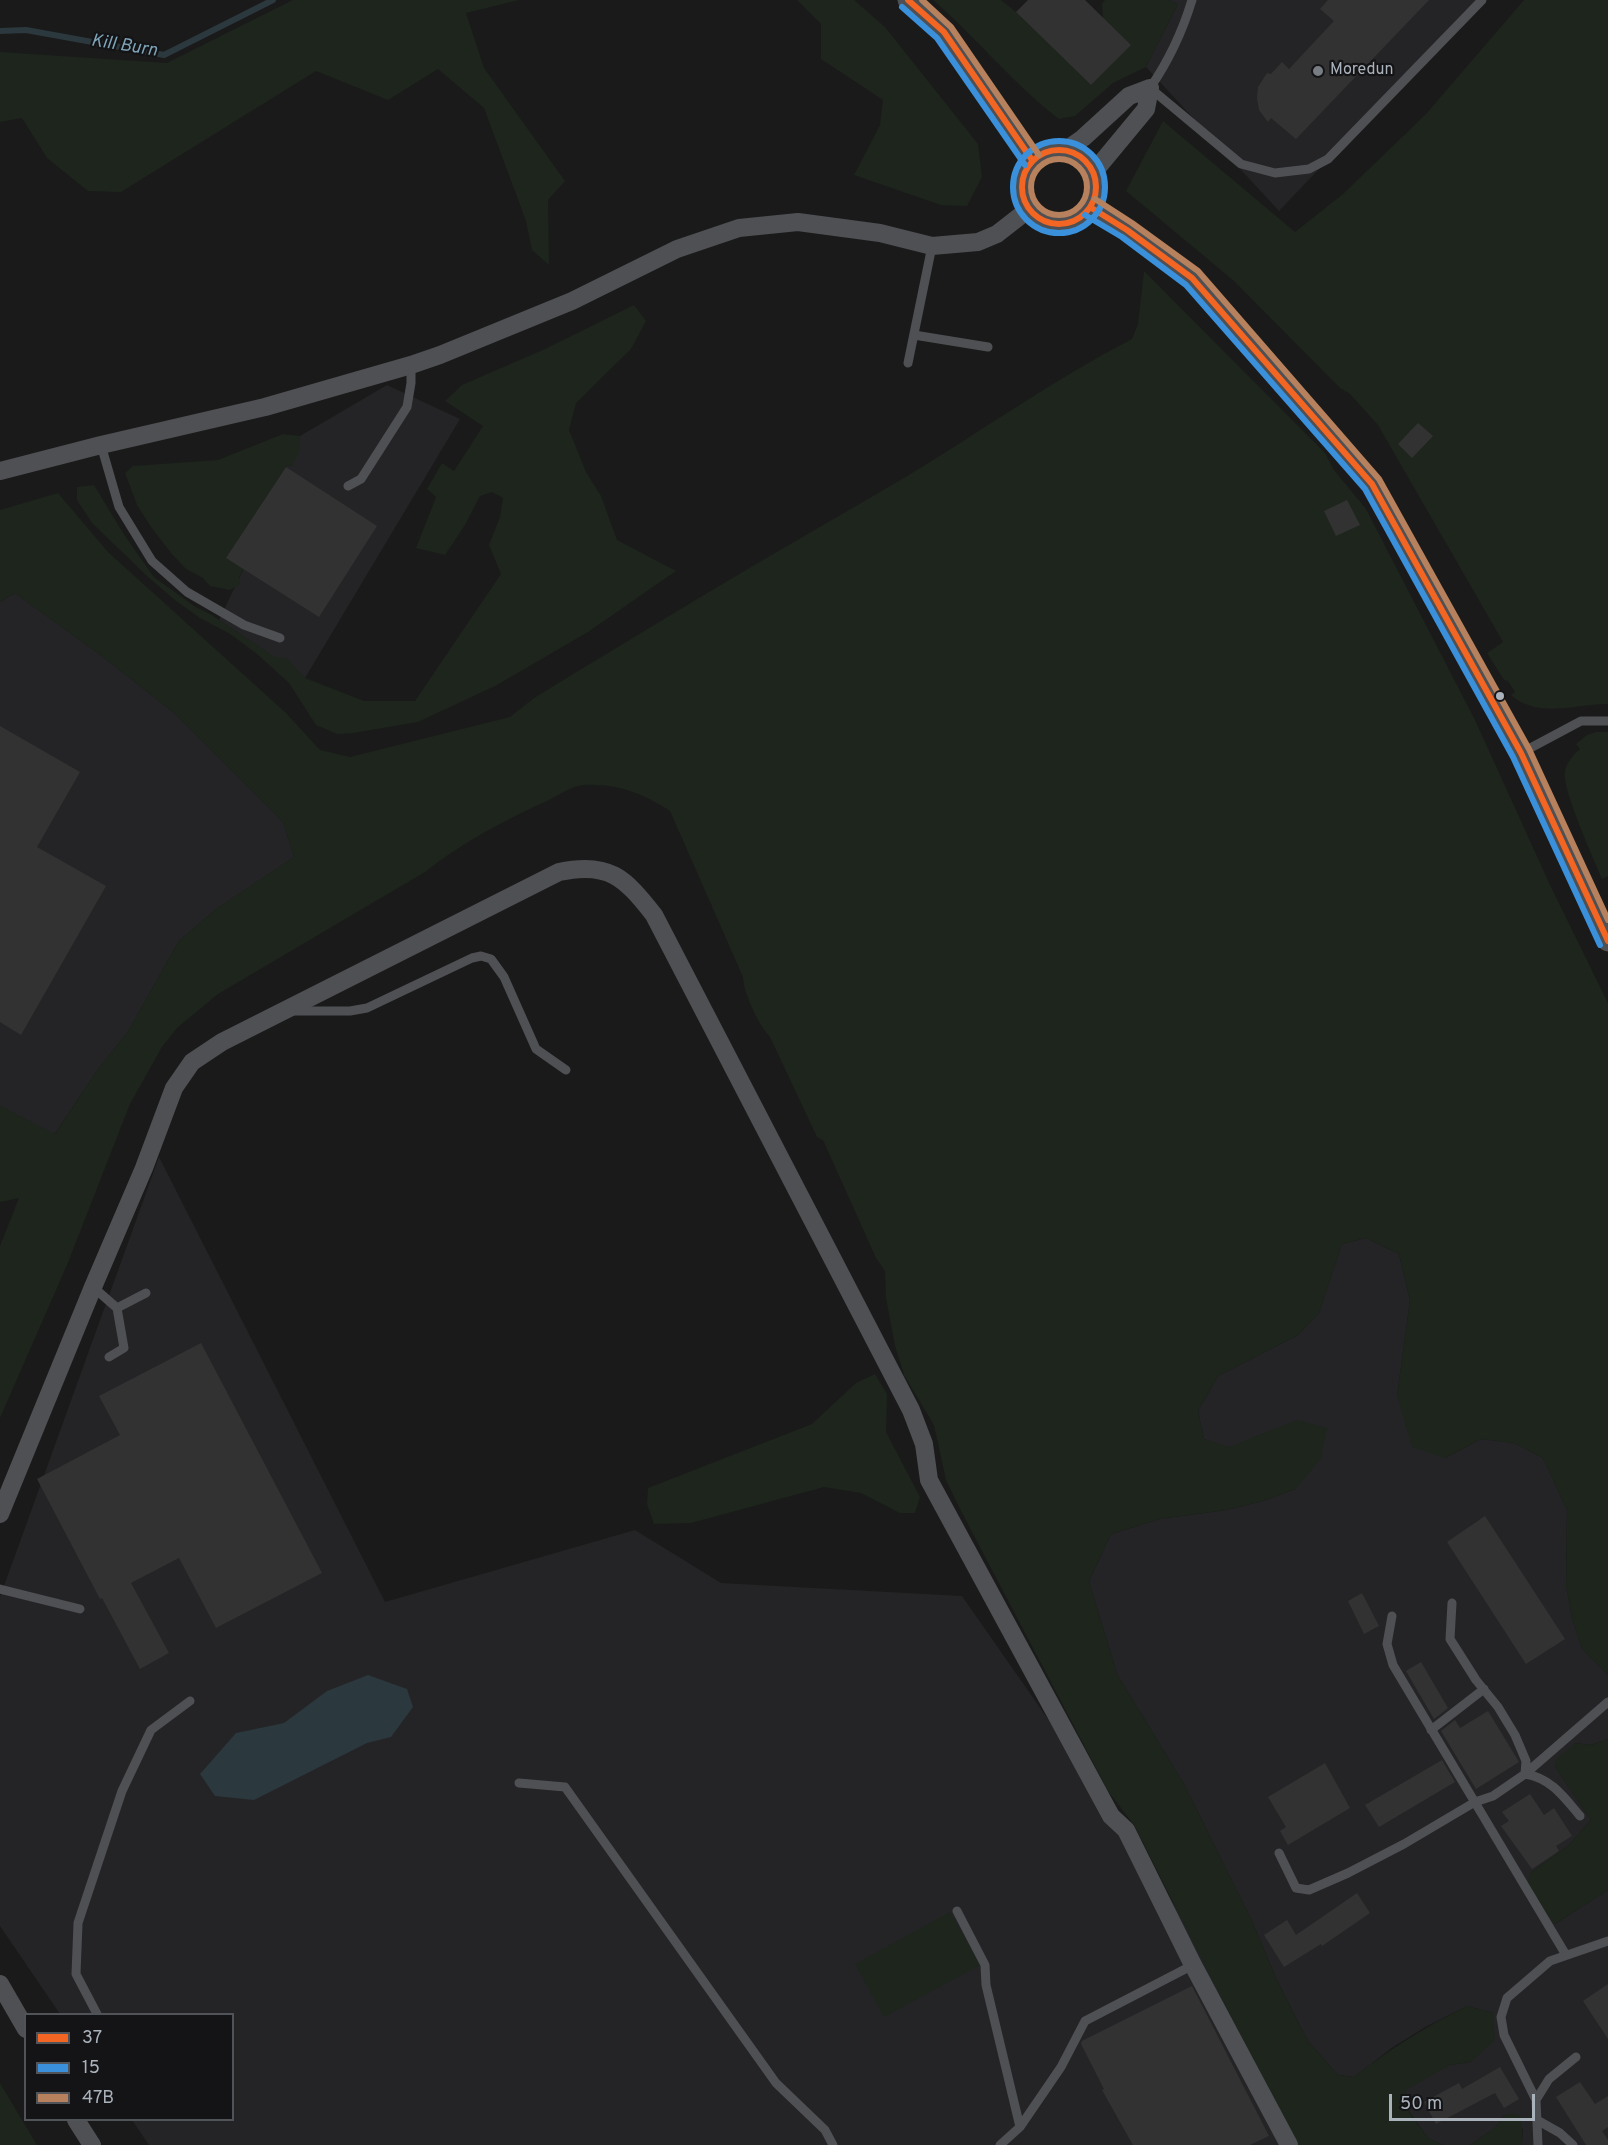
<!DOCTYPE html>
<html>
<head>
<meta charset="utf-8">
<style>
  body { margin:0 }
  #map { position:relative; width:1608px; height:2145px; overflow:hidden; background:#1a1a1a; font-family:Overpass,sans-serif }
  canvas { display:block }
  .legend { position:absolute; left:24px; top:2013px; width:210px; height:108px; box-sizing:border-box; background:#141416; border:2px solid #505358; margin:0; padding:8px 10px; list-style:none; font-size:18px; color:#aab2bc }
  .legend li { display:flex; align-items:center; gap:12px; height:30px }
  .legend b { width:30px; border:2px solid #505358 }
  .scale { position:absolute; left:1389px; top:2094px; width:146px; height:27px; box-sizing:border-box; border:3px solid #aab2bc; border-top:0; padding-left:8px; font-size:18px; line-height:21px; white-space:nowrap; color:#aab2bc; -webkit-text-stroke:4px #141416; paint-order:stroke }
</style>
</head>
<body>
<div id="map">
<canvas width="1608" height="2145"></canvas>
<ul class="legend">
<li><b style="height:8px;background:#f26522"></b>37</li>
<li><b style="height:8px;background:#3a90db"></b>15</li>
<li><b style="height:8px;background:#b6815c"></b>47B</li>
</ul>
<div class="scale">50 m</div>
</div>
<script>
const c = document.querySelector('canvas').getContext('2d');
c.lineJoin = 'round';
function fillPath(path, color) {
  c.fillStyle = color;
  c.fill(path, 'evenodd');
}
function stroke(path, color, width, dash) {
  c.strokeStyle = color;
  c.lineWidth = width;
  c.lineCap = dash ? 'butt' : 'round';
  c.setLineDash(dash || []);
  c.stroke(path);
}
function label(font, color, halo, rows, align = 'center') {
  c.font = font + ' Overpass,sans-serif';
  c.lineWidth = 4.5;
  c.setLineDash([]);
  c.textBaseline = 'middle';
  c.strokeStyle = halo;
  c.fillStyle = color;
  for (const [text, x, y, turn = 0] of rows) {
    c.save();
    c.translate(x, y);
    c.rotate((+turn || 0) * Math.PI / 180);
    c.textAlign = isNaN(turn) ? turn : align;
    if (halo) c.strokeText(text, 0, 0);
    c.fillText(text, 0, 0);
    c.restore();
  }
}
fillPath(new Path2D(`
  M1168,0H1480L1279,211L1146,67L1178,4Z
  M387,385L460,419L305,678L219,620L244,568L226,558L287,465L292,466L300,436Z
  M15,593L103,657L173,712L283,822L294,857L216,909L179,941L127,1033L98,1069L54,1135L0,1106V602Z
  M159,1157L385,1602L635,1530L721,1583L962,1596L1140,1851L1326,2145H149L132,2120H232V2014H60L0,1926V1597Z
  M1366,1238L1399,1254L1410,1300L1397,1396L1445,1458L1481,1439L1514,1443L1543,1458L1567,1510L1566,1585L1572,1618L1582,1649L1608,1675V1739L1591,1745L1575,1743L1555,1767L1591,1820L1568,1846L1530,1873L1555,1924L1608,1890V2145H1522L1523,2129L1504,2115L1496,2127L1470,2145H1443L1428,2138L1407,2108L1406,2089L1449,2065L1471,2062L1493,2013L1467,2006L1427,2026L1393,2047L1354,2077L1338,2075L1309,2042L1300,2026L1276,1978L1251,1919L1184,1784L1117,1674L1089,1581L1111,1534L1160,1519L1226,1510L1263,1501L1296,1489L1263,1434L1229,1448L1204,1439L1198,1411L1218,1376L1298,1335L1319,1313L1342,1244Z`), '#242426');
fillPath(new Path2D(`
  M293,0H519L466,13L484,68L565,181L548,200L549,265L532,250L526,221L484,108L438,69L388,100L316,71L121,192L88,191L47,158L22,118L0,122V52L167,63Z
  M797,0H854L885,27L978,144L982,177L967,206L941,205L854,175L880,125L883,100L821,59V24Z
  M933,0H1001L1016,12L1091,85L1130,45L1103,18L1102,4L1105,0H1168L1178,4L1146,67L1113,83L1075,116L1059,119C1013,84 977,38 933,0Z
  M1524,0H1608V704C1575,704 1538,719 1511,695L1515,692L1508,681L1504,680L1487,653L1503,642L1378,425L1350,394L1340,388L1234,281L1126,191L1163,121L1295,232L1343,194L1426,114Z
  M1144,271L1325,453L1334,470L1366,509L1475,720L1551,887L1608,1003V1675L1582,1649L1572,1618L1566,1585L1567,1510L1543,1458L1514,1443L1481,1439L1445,1458L1412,1447L1397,1396L1410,1300L1399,1254L1366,1238L1342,1244L1319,1313L1298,1335L1218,1376L1198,1411L1204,1439L1229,1447L1297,1420L1327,1428L1321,1458L1296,1489L1263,1501L1226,1510L1160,1519L1111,1534L1089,1581L1117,1674L1184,1784L1251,1919L1276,1978L1300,2026L1309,2042L1338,2075L1354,2077C1390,2049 1427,2026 1467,2006L1493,2013L1495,2040L1471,2062L1449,2065L1406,2090L1407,2109L1428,2138L1443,2145H1296L1134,1825L1108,1791L960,1509L946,1480L934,1425L904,1375L895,1346L886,1298L885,1271L876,1258L823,1140L817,1137L770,1037C759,1025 744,995 743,977L670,811C643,793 616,783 583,785C572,786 559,795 549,800C505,820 463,842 425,872L218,994L177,1028L162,1047L130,1104L67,1265L0,1418V1246L19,1198L0,1202V1106L55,1134L98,1069L127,1033L179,941L216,909L294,857L283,822L173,712L103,657L15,593L0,602V510L58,493L108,552L286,713L320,750L350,757L510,717L534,698C606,654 678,610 751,567C802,537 853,508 904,478C980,432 1053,380 1132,339L1138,324Z
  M634,305L646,321L631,349L576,403L569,430L586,472L601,496L617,540L676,571L588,632L497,685L418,722L353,733L337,734L316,725L289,683L257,654L230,634L200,618L176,601L148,577L92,523L77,500V487L94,485L125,536L154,577L194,606L210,614L275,657L287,658L305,678L364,701H415L501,574L489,545L500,517L503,498L492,492L480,496L465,525L445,555L416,548L436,497L427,489L442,463L454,471L483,426L445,401L462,385L545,349Z
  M283,434L300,436L299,452L292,466L287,465L227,557L244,568L239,577L240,584L230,590L210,586L203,578L186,569L171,553L151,527L137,505L125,473L133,466L218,460Z
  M1596,732H1608V876L1602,879C1594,859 1562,790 1565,772C1566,763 1573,755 1580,749L1576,744L1587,735Z
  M875,1374L887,1394L886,1432L920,1497L915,1513H900L861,1493L824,1487L691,1523L654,1524L647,1504L648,1488L812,1424L856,1383Z
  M1608,1739V1890L1555,1924L1539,1904L1527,1884L1530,1873L1568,1846L1591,1820L1555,1767L1556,1760L1575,1743L1591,1745Z
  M950,1912L980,1965L884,2017L855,1964Z
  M0,2083L37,2145H0Z
  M1515,2113L1522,2118V2145H1470L1496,2127L1504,2115Z`), '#1d251d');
fillPath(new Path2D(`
  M368,1675L407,1689L413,1707L391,1737L367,1743L254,1800L215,1796L200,1774L236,1733L284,1723L327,1691Z`), '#2b383d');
stroke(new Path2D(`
  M0,31L26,30L164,55L273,0`), '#2b383d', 6);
fillPath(new Path2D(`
  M1028,0H1085L1131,45L1091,85L1016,12Z
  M1328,0H1429L1296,139L1271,118L1268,122L1259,110L1257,98L1258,87L1267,73L1271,74L1282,62L1289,69L1334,21L1320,9Z
  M1418,423L1433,436L1412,458L1398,444Z
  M286,467L377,526L319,617L226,558Z
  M1347,500L1360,525L1336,536L1324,511Z
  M0,726L80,772L37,847L106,886L21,1035L0,1022Z
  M201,1343L322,1573L216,1628L179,1558L131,1583L169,1653L140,1669L102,1598L100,1599L37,1479L120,1435L99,1396Z
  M1485,1516L1565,1639L1526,1664L1447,1542Z
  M1362,1593L1379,1626L1364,1634L1348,1601Z
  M1421,1662L1448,1708L1434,1719L1406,1671Z
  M1488,1711L1519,1762L1476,1789L1441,1731L1455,1720L1460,1728Z
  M1442,1760L1455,1782L1379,1827L1365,1805Z
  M1325,1763L1350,1808L1288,1845L1280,1831L1286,1827L1268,1797Z
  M1530,1794L1544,1815L1554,1808L1572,1836L1556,1846L1559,1851L1532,1869L1501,1826L1509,1821L1502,1812Z
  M1357,1893L1370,1913L1322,1946L1321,1944L1284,1967L1264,1935L1287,1920L1296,1935Z
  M1608,1984V2039L1583,2001Z
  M1192,1986L1269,2136L1250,2145H1133L1102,2090L1104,2089L1081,2044L1082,2041Z
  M1500,2067L1519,2099L1504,2108L1495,2093L1436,2124L1424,2102L1459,2083L1462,2089Z
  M1580,2082L1595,2104L1608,2096V2127L1602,2131L1608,2140V2145H1586L1556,2097Z`), '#323232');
stroke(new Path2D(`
  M1192,0C1182,33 1170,59 1150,88L1241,164L1275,173L1309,169L1328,159L1482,0
  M914,335L988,347
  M908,363L932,246
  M101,445L119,507L152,561L187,592L244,625L280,638
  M348,486L361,479L407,407L411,383V365
  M1521,753L1581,721H1608
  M295,1011H350L367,1008L472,958L481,956L491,959L504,977L536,1049L566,1070
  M93,1287L117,1308L124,1348L109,1357
  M117,1308L146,1293
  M0,1589L80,1609
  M1392,1616L1387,1644L1393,1665L1566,1955
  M1431,1730L1484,1689
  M1525,1774L1608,1702
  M1525,1774C1551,1778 1564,1797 1580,1816
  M519,1783L565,1787L776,2083L825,2130L833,2145
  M1279,1853L1296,1888L1309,1890L1348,1873L1404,1844L1475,1802L1493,1796L1525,1774L1526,1761L1515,1735L1498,1707L1476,1680L1450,1639L1452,1603
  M957,1911L985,1965L986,1985L1020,2127
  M97,2014L76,1974L78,1923L122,1791L151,1730L190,1701
  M1536,2100L1549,2079L1576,2057
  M1537,2120L1560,2133L1573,2145
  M1000,2145L1020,2127L1061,2067L1085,2021L1193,1965
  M1538,2145L1536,2100L1504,2035L1501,2017L1507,1998L1550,1961L1608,1941`), '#4e5053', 9);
stroke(new Path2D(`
  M1066,150L1083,138L1129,96L1150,88
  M1093,173L1146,109L1150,88
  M0,471L101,445L265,407L411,365L440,355L572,301L677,249L739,228L798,222L880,233L932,246L978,242L997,234L1029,209
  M0,1514L93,1287L144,1168L174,1088L192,1062L222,1042L559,872C609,861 625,878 654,915L911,1410L924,1444L929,1480L1111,1816L1126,1830L1193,1965L1289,2145
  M0,1984L26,2029
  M76,2120L92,2145`), '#4e5053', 18);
stroke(new Path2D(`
  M908,0L944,32L1032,160
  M1022 187a37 37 0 1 1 74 0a37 37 0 1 1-74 0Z
  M1090,207L1127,230L1192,278L1372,484L1521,753L1608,941`), '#4e5053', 21);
stroke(new Path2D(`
  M908,0L944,32L1032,160
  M1022 187a37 37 0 1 1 74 0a37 37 0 1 1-74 0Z
  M1090,207L1127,230L1192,278L1372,484L1521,753L1608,941`), '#f26522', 6);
stroke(new Path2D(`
  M902,7L937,38L1025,165
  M1013 187a46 46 0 1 1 92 0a46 46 0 1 1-92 0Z
  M1085,215L1122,237L1186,285L1365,489L1513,757L1600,945`), '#3a90db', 6);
stroke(new Path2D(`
  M922,0L951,27L1039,155
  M1031 187a28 28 0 1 1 56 0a28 28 0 1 1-56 0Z
  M1095,199L1132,223L1198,271L1379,479L1529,749L1608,920`), '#b6815c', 6);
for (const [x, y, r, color] of [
  [1318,71,6,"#787d83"],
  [1500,696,5,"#aab2bc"]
]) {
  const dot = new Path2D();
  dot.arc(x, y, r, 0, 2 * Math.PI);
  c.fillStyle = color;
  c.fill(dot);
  stroke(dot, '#141416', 2);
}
label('16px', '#aab2bc', '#141416', [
  ["Moredun",1330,71]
], 'left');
label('italic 18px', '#7fa5b9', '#141416', [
  ["Kill Burn",124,47,9]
]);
</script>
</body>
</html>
